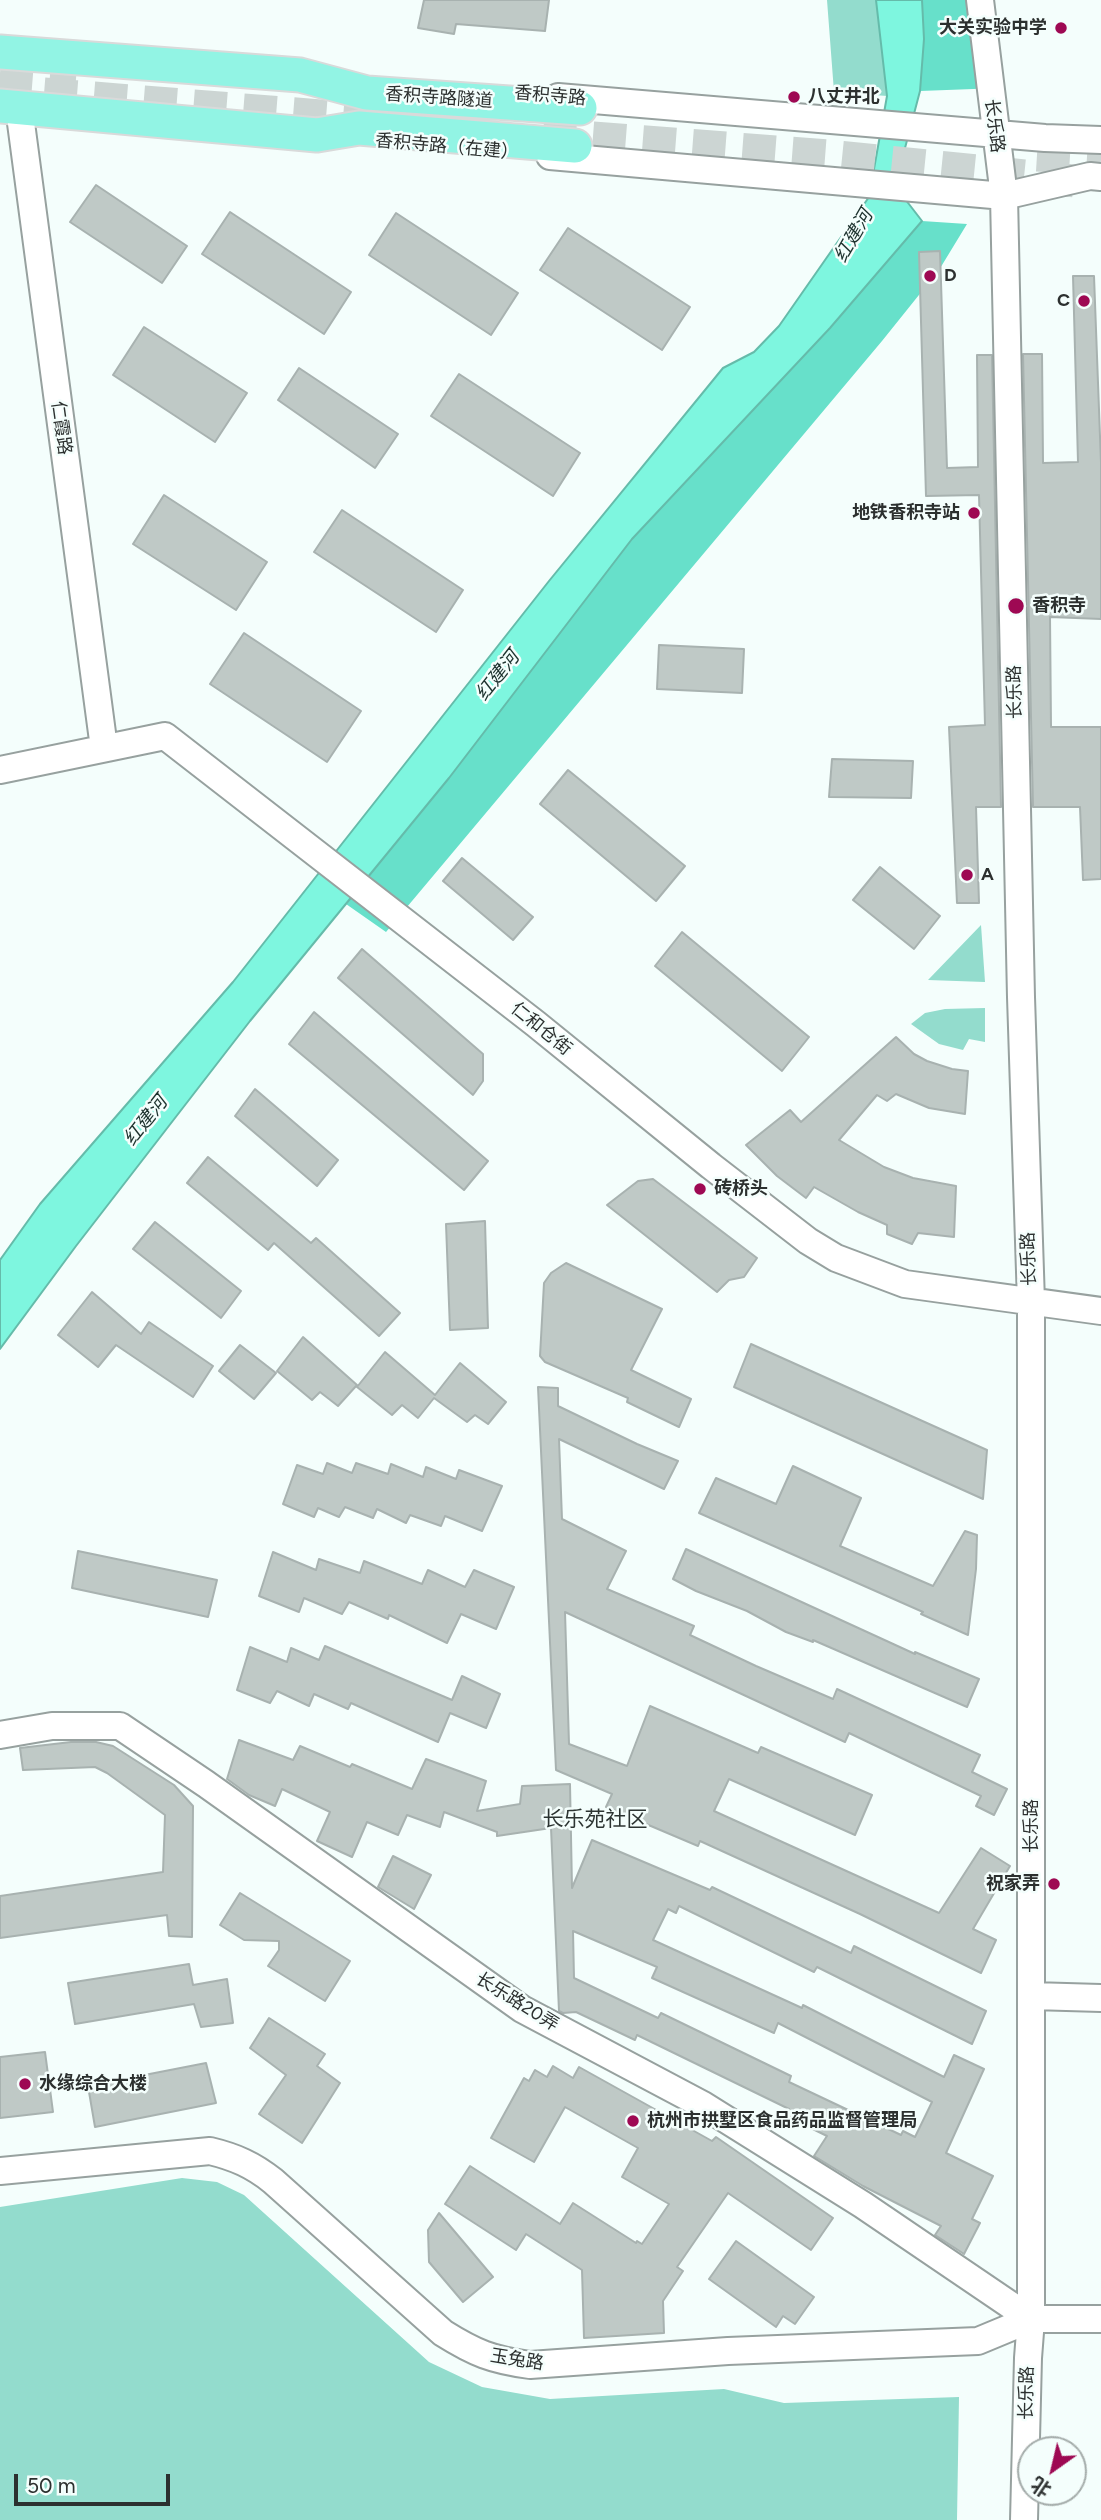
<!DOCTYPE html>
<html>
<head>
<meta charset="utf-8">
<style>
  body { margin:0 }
  #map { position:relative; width:1101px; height:2520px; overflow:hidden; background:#f4fefc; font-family:Figtree,"Noto Sans SC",sans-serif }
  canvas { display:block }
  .north { position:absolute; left:1017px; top:2436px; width:70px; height:70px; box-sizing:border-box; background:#f4fefc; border:2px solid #a4acaa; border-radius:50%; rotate:214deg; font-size:19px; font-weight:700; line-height:28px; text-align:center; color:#2c302f }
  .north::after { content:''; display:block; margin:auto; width:24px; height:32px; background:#9e0953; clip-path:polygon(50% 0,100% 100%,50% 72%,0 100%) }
  .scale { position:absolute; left:14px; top:2474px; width:156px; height:32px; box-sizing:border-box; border:4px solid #2c302f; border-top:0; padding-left:9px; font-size:21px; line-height:24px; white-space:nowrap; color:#2c302f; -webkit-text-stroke:5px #f4fefc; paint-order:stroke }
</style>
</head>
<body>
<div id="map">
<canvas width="1101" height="2520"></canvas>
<div class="north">北</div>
<div class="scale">50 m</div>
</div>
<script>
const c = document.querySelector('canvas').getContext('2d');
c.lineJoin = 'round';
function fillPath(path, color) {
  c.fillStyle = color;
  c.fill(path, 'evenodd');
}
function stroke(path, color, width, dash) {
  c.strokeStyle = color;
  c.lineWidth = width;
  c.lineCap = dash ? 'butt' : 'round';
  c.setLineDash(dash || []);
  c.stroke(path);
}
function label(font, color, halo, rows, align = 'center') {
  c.font = font + ' Figtree,"Noto Sans SC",sans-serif';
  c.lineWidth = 5;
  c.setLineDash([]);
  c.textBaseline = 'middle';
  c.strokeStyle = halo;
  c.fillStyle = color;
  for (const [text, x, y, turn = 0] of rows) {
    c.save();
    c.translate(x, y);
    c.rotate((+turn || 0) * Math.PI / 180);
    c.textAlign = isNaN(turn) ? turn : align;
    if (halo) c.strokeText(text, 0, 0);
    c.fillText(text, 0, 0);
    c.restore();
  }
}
fillPath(new Path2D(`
  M827,0H876L887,96L834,92Z
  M981,925L985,982L928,980Z
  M985,1008V1042L969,1039L963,1050L939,1044L911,1024L925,1013L945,1009Z
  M182,2178L217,2182L244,2195L429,2362L482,2387L550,2399L724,2389L784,2403L959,2397L957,2520H0V2207Z`), '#93dccd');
fillPath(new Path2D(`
  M922,0H988L1000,88L920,91L924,39Z
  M922,221L967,224L939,270L882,341L386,932L346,904L449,778L632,539L830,328Z`), '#67e0ca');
const water = new Path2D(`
  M876,0H922L924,39L920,91L895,186L922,221L830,328L632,539L449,778L250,1021L76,1246L0,1349V1260L40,1204L233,982L549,581L723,368L754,352L779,326L869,197L887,96Z`);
fillPath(water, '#7ef6df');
stroke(water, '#65bbaa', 2);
const building = new Path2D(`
  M424,0H549L545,31L456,24L454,34L418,28Z
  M96,185L187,246L162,283L70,222Z
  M230,212L351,292L324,334L202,254Z
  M396,213L518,293L491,335L369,255Z
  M568,228L690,307L662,350L540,270Z
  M940,251L947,468L978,467L977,355H992L1001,807H976L979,903H957L949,727L985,725L979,495L926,496L919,252Z
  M1073,276H1094L1101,463V619L1050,617L1051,727H1101V879L1083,880L1080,807H1033L1023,354H1042L1043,463L1078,462Z
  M144,327L247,393L215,442L113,375Z
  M299,368L398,434L375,468L278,400Z
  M459,374L580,453L553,496L431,416Z
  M164,495L267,562L236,610L133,544Z
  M342,510L463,590L436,632L314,552Z
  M244,633L361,711L327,762L210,684Z
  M659,645L744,649L742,693L657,689Z
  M832,759L913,761L911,798L829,797Z
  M568,770L685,866L656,901L540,804Z
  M462,858L533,917L513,940L443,881Z
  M880,867L940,916L914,949L853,900Z
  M682,932L809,1037L782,1071L655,966Z
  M362,949L483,1054V1081L473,1095L338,978Z
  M314,1012L488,1161L464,1190L289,1044Z
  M896,1037L914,1054L927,1061L952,1069L968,1071L965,1114L929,1108L896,1094L887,1101L877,1095L839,1140L884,1167L913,1178L956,1186L954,1237L918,1233L912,1244L887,1234V1225L858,1212L814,1187L806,1198L777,1176L746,1145L790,1110L801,1122Z
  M255,1089L338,1160L317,1186L235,1116Z
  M208,1157L311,1243L316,1238L400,1313L379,1336L274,1243L268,1250L187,1183Z
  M653,1179L757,1258L744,1277L729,1280L717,1292L607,1205L638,1181Z
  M485,1221L488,1328L450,1330L446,1224Z
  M155,1222L241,1291L221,1318L133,1249Z
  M566,1263L662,1309L631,1370L691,1399L679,1427L627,1402L628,1398L545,1362L540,1356L544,1283L551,1273Z
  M92,1292L141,1334L149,1322L213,1366L193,1397L116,1345L98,1367L58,1335Z
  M303,1337L357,1385L338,1406L320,1392L312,1400L277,1371Z
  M751,1344L987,1450L983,1499L734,1387Z
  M240,1345L276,1373L254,1399L219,1371Z
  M385,1352L435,1395L460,1363L506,1402L488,1424L475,1415L467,1422L434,1398L418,1418L402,1405L392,1415L357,1387Z
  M538,1387L558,1388V1406L637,1444L678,1461L664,1489L559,1439L562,1519L626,1551L607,1589L694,1626L690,1635L756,1666L833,1699L837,1689L980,1755L972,1772L1007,1789L994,1815L976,1806L981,1796L849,1733L845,1742L565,1612L569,1744L627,1766L650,1706L758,1753L761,1747L872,1795L855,1835L729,1779L714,1811L939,1913L981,1848L1010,1866L973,1929L996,1940L981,1973L860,1914L700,1841L698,1846L606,1807L612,1794L556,1770Z
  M327,1463L352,1473L356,1463L388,1474L391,1464L423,1477L426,1467L456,1479L459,1470L502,1486L482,1531L445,1516L441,1526L410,1515L406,1523L377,1509L373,1518L345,1507L339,1517L318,1508L314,1517L283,1504L297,1465L323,1474Z
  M793,1466L861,1498L840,1546L933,1586L965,1531L977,1535L976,1569L968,1635L921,1614L923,1612L699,1513L716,1478L776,1504Z
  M686,1549L915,1654V1652L979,1679L967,1707L813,1640V1642L786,1632L747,1611L696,1591L673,1579Z
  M78,1551L217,1580L208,1617L72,1588Z
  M273,1552L316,1570L319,1559L360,1573L364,1561L422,1584L428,1570L465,1587L474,1570L514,1587L496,1629L461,1614L447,1643L389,1615L388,1619L349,1602L342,1614L304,1598L299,1612L259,1596Z
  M325,1646L452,1700L462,1676L500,1694L486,1728L450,1713L438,1742L351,1703L348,1709L314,1694L309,1706L277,1691L270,1703L237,1690L250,1647L287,1662L291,1648L319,1660Z
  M239,1740L293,1760L300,1746L350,1767L352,1764L412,1789L426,1759L486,1781L477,1811L520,1804L522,1786L570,1784L572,1888L592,1840L710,1890L712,1887L851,1953L854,1946L986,2011L972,2044L817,1967L814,1972L679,1906L676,1913L668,1909L653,1940L802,2008L803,2005L944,2077L954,2055L984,2069L946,2153L993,2176L972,2219L980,2223L964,2254L935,2235L941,2226L863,2186L814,2156L827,2136L786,2116L789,2109L637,2035L635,2040L576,2012L563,2013L559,2011L551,1828L497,1836V1832L444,1812L440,1827L407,1815L398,1835L367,1822L352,1857L317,1841L330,1812L282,1789L275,1806L249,1795L227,1779ZM573,1931L657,1967L652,1978L774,2033L778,2023L932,2102L915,2137L903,2131L901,2135L789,2082L791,2076L661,2013L658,2018L574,1978Z
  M71,1742H96L113,1746L174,1785L193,1806L192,1937L169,1936L167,1915L0,1938V1896L163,1872L165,1815L107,1773L95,1767L23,1770L20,1748Z
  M393,1856L431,1875L414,1909L378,1887Z
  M240,1893L350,1961L325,2001L268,1966L279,1950V1941L244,1940L220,1925Z
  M189,1964L193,1985L227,1979L233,2023L201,2027L194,2004L75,2024L68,1983Z
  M269,2018L325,2054L317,2066L340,2083L302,2143L259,2114L286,2075L250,2048Z
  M45,2052L53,2112L0,2118V2057Z
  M206,2063L216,2103L95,2127L88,2086Z
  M553,2066L573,2078L579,2067L712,2141L716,2137L833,2218L811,2250L728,2193L677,2267L683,2271L663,2301L664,2333L584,2338L582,2270L526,2234L516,2250L445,2204L470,2166L560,2224L573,2203L636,2243L637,2241L642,2244L669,2204L622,2177L638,2148L565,2107L534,2162L491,2138L524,2078L529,2081L535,2070L547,2077Z
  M439,2213L493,2277L463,2302L429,2262L428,2230Z
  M736,2241L814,2297L795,2324L783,2316L776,2327L709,2279Z`);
fillPath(building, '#bfc9c6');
stroke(building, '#a8b2b0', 2);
stroke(new Path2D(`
  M0,73L76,79
  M44,94L371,120
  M543,134L829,156L1075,181
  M1037,155L1101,159`), '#ccd5d3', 33, [33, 17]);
const minor = new Path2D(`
  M980,0L1004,196L1021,997L1031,1302V2319L1028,2358L1024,2520
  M558,97L1045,138L1101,140
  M19,108L104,748
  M550,156L1004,196L1090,176L1101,177
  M0,770L165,736L536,1024L711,1166L808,1241L836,1258L905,1284L1101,1311
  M0,1735L52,1726H120L206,1784L522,2009L703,2105L863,2205L1031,2319
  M1032,1996L1101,1998
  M0,2171L210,2151C235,2157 253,2165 273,2181L443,2333C475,2353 492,2360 530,2365L728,2351L978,2341L1031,2319H1101`);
const major = new Path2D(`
  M0,52L300,75L367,93L580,108
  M0,106L317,135L359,128L575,146`);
stroke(minor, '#97a19f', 30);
stroke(major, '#d9dada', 37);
stroke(minor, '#fff', 26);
stroke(major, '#92f4e4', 33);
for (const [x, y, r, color] of [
  [1061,28,7,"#9e0953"],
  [794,97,7,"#9e0953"],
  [930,276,7,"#9e0953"],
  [1084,301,7,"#9e0953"],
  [974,513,7,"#9e0953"],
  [1016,606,9,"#9e0953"],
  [967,875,7,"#9e0953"],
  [700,1189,7,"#9e0953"],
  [1054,1884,7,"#9e0953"],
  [25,2084,7,"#9e0953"],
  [633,2121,7,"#9e0953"]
]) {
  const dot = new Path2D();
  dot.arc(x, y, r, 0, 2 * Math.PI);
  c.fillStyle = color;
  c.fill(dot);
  stroke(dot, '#f4fefc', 2.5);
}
label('bold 18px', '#2c302f', '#f4fefc', [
  ["大关实验中学",1047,28,"right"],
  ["八丈井北",808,97],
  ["D",944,276],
  ["C",1070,301,"right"],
  ["地铁香积寺站",960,513,"right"],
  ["香积寺",1032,606],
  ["A",981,875],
  ["砖桥头",714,1189],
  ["祝家弄",1040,1884,"right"],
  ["水缘综合大楼",39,2084],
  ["杭州市拱墅区食品药品监督管理局",647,2121]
], 'left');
label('18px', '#2c302f', '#f4fefc', [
  ["香积寺路",550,96,5],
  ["香积寺路隧道",439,98,4],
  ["长乐路",994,126,83],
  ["香积寺路（在建）",447,147,5],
  ["仁霞路",61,428,82],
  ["长乐路",1015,692,-91],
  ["仁和仓街",541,1029,39],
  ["长乐路",1029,1259,-92],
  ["长乐路",1032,1826,-90],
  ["长乐路20弄",517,2002,32],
  ["玉兔路",517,2360,9],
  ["长乐路",1027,2393,-89]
]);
label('italic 19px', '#1d322e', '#f4fefc', [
  ["红建河",854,236,-60],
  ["红建河",498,676,-52],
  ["红建河",146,1121,-52]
]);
label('21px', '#2c3432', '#f4fefc', [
  ["长乐苑社区",595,1820]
]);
</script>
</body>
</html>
